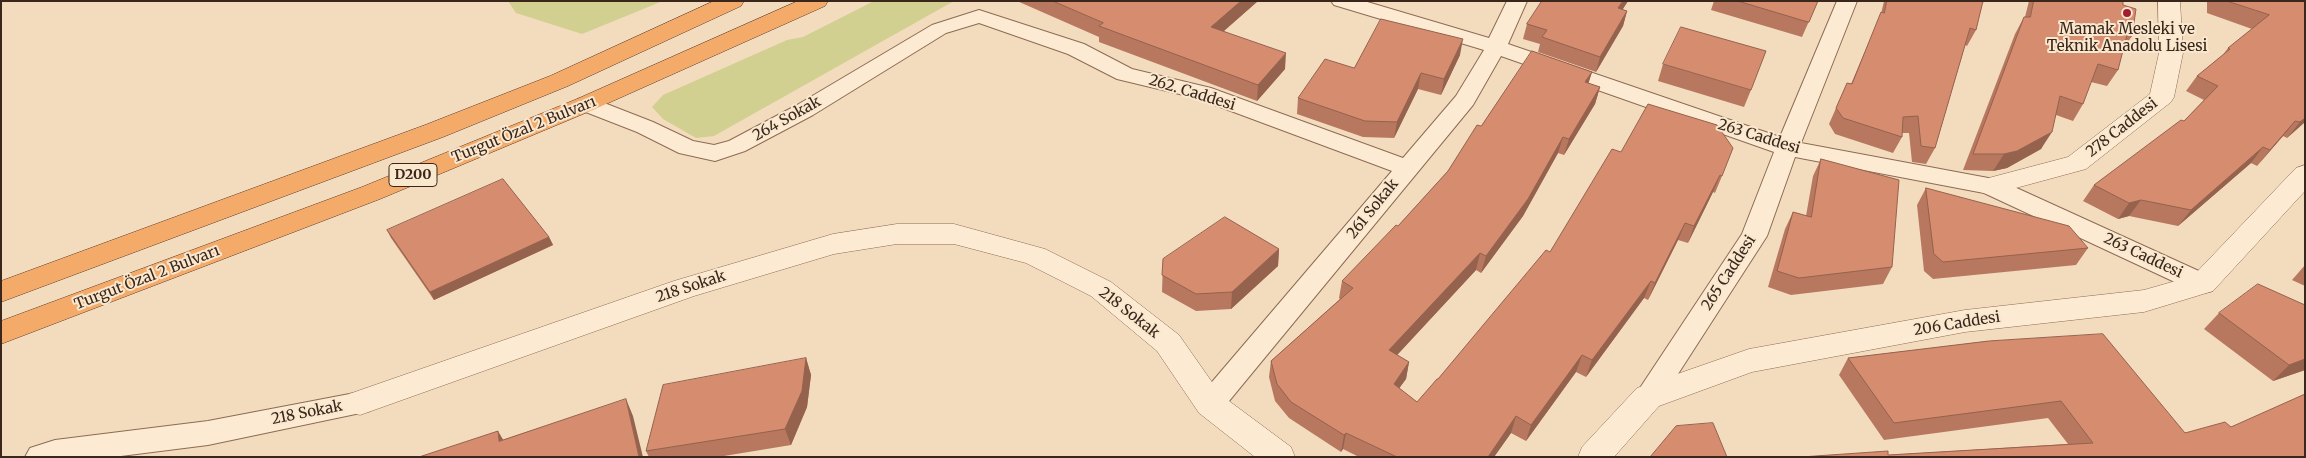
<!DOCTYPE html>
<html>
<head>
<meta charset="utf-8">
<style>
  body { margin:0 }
  #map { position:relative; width:2306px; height:458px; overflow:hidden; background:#f3dcbe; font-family:Merriweather,serif }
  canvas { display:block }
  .frame { position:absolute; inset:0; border:2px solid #3a261b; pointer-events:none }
</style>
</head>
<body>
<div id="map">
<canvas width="2306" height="458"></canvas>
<div class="frame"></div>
</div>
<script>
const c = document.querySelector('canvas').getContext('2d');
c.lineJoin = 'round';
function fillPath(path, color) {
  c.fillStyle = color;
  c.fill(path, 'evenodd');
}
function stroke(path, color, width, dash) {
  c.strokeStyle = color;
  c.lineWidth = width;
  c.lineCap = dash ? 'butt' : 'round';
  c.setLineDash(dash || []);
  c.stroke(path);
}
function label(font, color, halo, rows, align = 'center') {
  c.font = font + ' Merriweather,serif';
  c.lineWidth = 4;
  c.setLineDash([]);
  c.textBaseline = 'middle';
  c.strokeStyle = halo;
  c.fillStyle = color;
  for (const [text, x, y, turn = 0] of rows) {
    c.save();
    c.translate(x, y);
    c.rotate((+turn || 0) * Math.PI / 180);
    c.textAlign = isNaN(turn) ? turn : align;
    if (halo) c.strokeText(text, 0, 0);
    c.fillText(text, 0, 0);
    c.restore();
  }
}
fillPath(new Path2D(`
  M508,1H663L582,34L516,13Z
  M874,1H954L714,136L696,138L663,119L652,107L663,95L787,40L803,37Z`), '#d2d091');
const minor = new Path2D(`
  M1331,1H1364L1489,38L1507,1H1527L1508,44L1780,137L1837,1H1857L1801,143L1999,180L2212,277L2216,284L2212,291L2203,293L2194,291L1984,193L1795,157L1767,236L1658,405L1648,408L1638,405L1634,397L1742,234L1774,152L1501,56L1473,105L1220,412L1210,415L1200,412L1196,404L1200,396L1392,171L1196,98L1117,79L1068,54L979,23L946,33L813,115L745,151L715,161L679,153L637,132L578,109L575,104L578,99L586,97L594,99L653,122L693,141L714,145L729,141L797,105L932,25L979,10L1084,44L1132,69L1211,88L1403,158L1456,96L1484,50L1334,5Z
  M360,392L370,395L374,403L370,411L208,445L113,457H25L30,448L55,440L208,421Z`);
const tertiary = new Path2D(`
  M2158,1H2180L2183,53L2174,97L2171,102L2086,169L1990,195L1981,192L1977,186L1981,180L2068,157L2150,94L2159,53Z
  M2305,165V191L2213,291L2144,312L1965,332L1752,372L1659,406L1614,457H1578L1582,447L1637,388L1749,349L1965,310L2144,290L2193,276L2296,168Z
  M897,224H954L1045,249L1111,282L1179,335L1221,395L1291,447L1295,457H1255L1199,413L1157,351L1091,296L1026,263L954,244H897L834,254L694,296L360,415L349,412L344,403L349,394L674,281L833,234Z`);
const trunk = new Path2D(`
  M714,1H744L741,6L568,86L443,137L1,302V281L425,125L550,76Z
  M798,1H828L825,6L595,109L380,199L1,344V321L362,187L577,99Z`);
stroke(minor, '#8d6b54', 2);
stroke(tertiary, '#8d6b54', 1);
stroke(trunk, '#5a392a', 1);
fillPath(minor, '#fcead2');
fillPath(tertiary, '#fcead2');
fillPath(trunk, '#f4ab6a');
fillPath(new Path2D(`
  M1017,1H1258L1224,31L1285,69L1257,101L1099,42V37Z
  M1542,1H1628L1622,10L1627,11L1623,26L1596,72L1538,52L1540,44L1523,39L1527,24Z
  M1714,1H1818L1802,37L1711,10Z
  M1884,1H1984L1982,5L1976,30L1967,46L1965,45L1935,148L1926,164L1912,162L1909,133H1902V137L1893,153L1835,134L1829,124L1847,83L1851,84L1881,14Z
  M2029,1H2123V5L2132,36L2123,49L2118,70L2107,86L2091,82L2083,104L2073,121L2056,115L2041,149L2007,168L1993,171L1963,170L2015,34L2024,17H2025Z
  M2207,1H2305V122L2287,138L2283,136L2257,166L2251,163L2178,226L2129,216L2118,219L2083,201L2094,185L2184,121L2204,100L2186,91L2197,76L2222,56L2228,48L2252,29L2207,13Z
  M1460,55L1441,95L1418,89L1394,138L1363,137L1297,114L1298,98L1354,68Z
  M1663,64L1751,90L1744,107L1658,81Z
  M1592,72L1588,83L1600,87L1595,104L1564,155L1558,153L1523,216L1481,273L1476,270L1397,355L1409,362L1406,379L1399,388L1417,402L1438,379L1550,252L1621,152L1722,176L1715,193L1713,192L1688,243L1678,240L1648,300L1644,298L1586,377L1576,372L1526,441L1511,433L1494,457H1359L1343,449L1341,452L1289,418L1275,401L1269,377L1271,361L1340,299L1339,298L1342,281L1398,226L1448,171L1481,126Z
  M1821,159L1892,267L1883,284L1791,295L1768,287L1785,229L1793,212L1806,216L1813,176Z
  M1926,188L2088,248L2076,265L1933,279L1924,271L1917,205Z
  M387,230L549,237L553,245L434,300L391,238Z
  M1279,249L1278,266L1231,309L1196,311L1162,292L1163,259Z
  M2305,265V286L2292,280Z
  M2305,305V370L2273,381L2204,329L2219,313Z
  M1989,341L2185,433L2231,427L2305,457L1888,455L2068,444L2048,418L1884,440L1839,375L1848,358Z
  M806,358L811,375L807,407L791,445L718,457H649L646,451Z`), '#b7785f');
fillPath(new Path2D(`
  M1241,1H1258L1210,43L1211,27Z
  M1623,1H1628L1614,23L1618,8Z
  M1627,11L1623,26L1596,72L1600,57Z
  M1463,39L1460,55L1441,95L1444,79Z
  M1286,53L1285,69L1257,101L1258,85Z
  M1592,72L1587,88L1585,82Z
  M1421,73L1418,89L1394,138L1397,122Z
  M1600,87L1595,104L1564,155L1569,139Z
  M2305,118V122L2287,138L2300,122Z
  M2295,121L2283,136L2257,166L2270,150Z
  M2052,132L2041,149L2007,168L1993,171L2004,154Z
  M1563,137L1558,153L1523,216L1481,273L1486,256Z
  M2263,147L2251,163L2178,226L2191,210Z
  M1720,175L1713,192L1688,243L1694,226Z
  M2141,200L2129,216L2118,219L2129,203Z
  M1685,223L1678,240L1648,300L1655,283Z
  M549,237L553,245L434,300L430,292Z
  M1279,249L1278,266L1231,309L1232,292Z
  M1480,253L1476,270L1386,367L1389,350Z
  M1651,281L1644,298L1586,377L1592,360Z
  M1582,355L1576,372L1526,441L1531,425Z
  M806,358L811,375L807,407L791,445L785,429Z
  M2305,359V370L2273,381L2289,365Z
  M1409,362L1406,379L1390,401L1394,384Z
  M626,399L633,416L643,457H639Z
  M1516,416L1511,433L1494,457H1488Z
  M498,431L508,448L499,441Z
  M1346,433L1343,449L1341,452L1344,435Z`), '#95624e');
const building = new Path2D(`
  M1053,1H1241L1211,27L1286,53L1258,85L1099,26L1103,23Z
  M1542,1H1623L1618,8L1627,11L1600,57L1542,37L1547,30L1527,24Z
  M1738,1H1818L1809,22Z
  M1887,1H1983L1976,30L1970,28L1935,148L1921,146L1918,116L1903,117L1902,137L1843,118L1836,108L1847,83L1852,84L1881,12L1884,13Z
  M2034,1H2123V5L2136,9L2132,36L2127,35L2118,70L2098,64L2083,104L2060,96L2052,132L2017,151L2004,154H1973L2024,17H2030Z
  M2227,1H2305V118L2300,122L2295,121L2270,150L2263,147L2191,210L2141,200L2129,203L2094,185L2181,120L2184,121L2218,86L2197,76L2230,49L2228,48L2269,15Z
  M1381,19L1463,39L1444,79L1421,73L1397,122L1365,121L1298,98L1325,59L1354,68Z
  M1681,27L1766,51L1751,90L1663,64Z
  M1532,51L1592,72L1585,82L1600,87L1569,139L1563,137L1528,199L1486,256L1480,253L1389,350L1409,362L1394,384L1417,402L1437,379H1438L1546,250L1550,252L1612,149L1621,152L1648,104L1717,125L1733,148L1722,176L1720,175L1694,226L1685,223L1655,283L1651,281L1592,360L1582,355L1531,425L1516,416L1488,457H1397L1346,433L1344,435L1291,402L1277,384L1271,361L1353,288L1342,281L1396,225L1398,226L1448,171L1477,125L1481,126Z
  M1821,159L1899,180L1892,267L1799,278L1777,271L1793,212L1811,217Z
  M503,179L549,237L430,292L387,230Z
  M1926,188L2069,226L2088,248L1943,262L1934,254Z
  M1225,217L1279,249L1232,292L1196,294L1162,275L1163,259Z
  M2258,284L2305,305V359L2289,365L2219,313Z
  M2103,334L2185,433L2225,422L2231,427L2305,394V457H1801L1888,451V455L2093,443L2061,401L1894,423L1848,358L1989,341Z
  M806,358L802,391L785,429L646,451L663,385Z
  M626,399L639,457H419L498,431L499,441Z
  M1713,423L1727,457H1650L1676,426Z`);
fillPath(building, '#d58c6f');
stroke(building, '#95624e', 1);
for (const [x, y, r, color] of [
  [2127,13,5,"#a21e31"]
]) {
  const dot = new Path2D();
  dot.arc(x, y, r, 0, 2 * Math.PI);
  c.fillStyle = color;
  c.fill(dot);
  stroke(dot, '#f9e7ce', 2);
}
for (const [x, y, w] of [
  [413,175,48]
]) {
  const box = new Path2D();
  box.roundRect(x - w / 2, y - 11.5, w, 23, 4);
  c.fillStyle = '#f9e7ce';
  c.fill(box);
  stroke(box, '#3a261b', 1);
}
label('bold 14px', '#3a261b', null, [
  ["D200",413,175]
]);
label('15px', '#3a261b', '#f9e7ce', [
  ["Mamak Mesleki ve",2127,30],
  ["Teknik Anadolu Lisesi",2127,47]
]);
label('15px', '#3a261b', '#f9e7ce', [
  ["262. Caddesi",1192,93,17],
  ["264 Sokak",787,119,-29],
  ["278 Caddesi",2122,128,-38],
  ["Turgut Özal 2 Bulvarı",524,130,-22],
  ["263 Caddesi",1759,137,17],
  ["261 Sokak",1373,209,-51],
  ["263 Caddesi",2143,256,25],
  ["265 Caddesi",1729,273,-57],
  ["Turgut Özal 2 Bulvarı",147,278,-21],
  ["218 Sokak",691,287,-18],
  ["218 Sokak",1129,313,38],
  ["206 Caddesi",1957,324,-9],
  ["218 Sokak",307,413,-11]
]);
</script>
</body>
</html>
